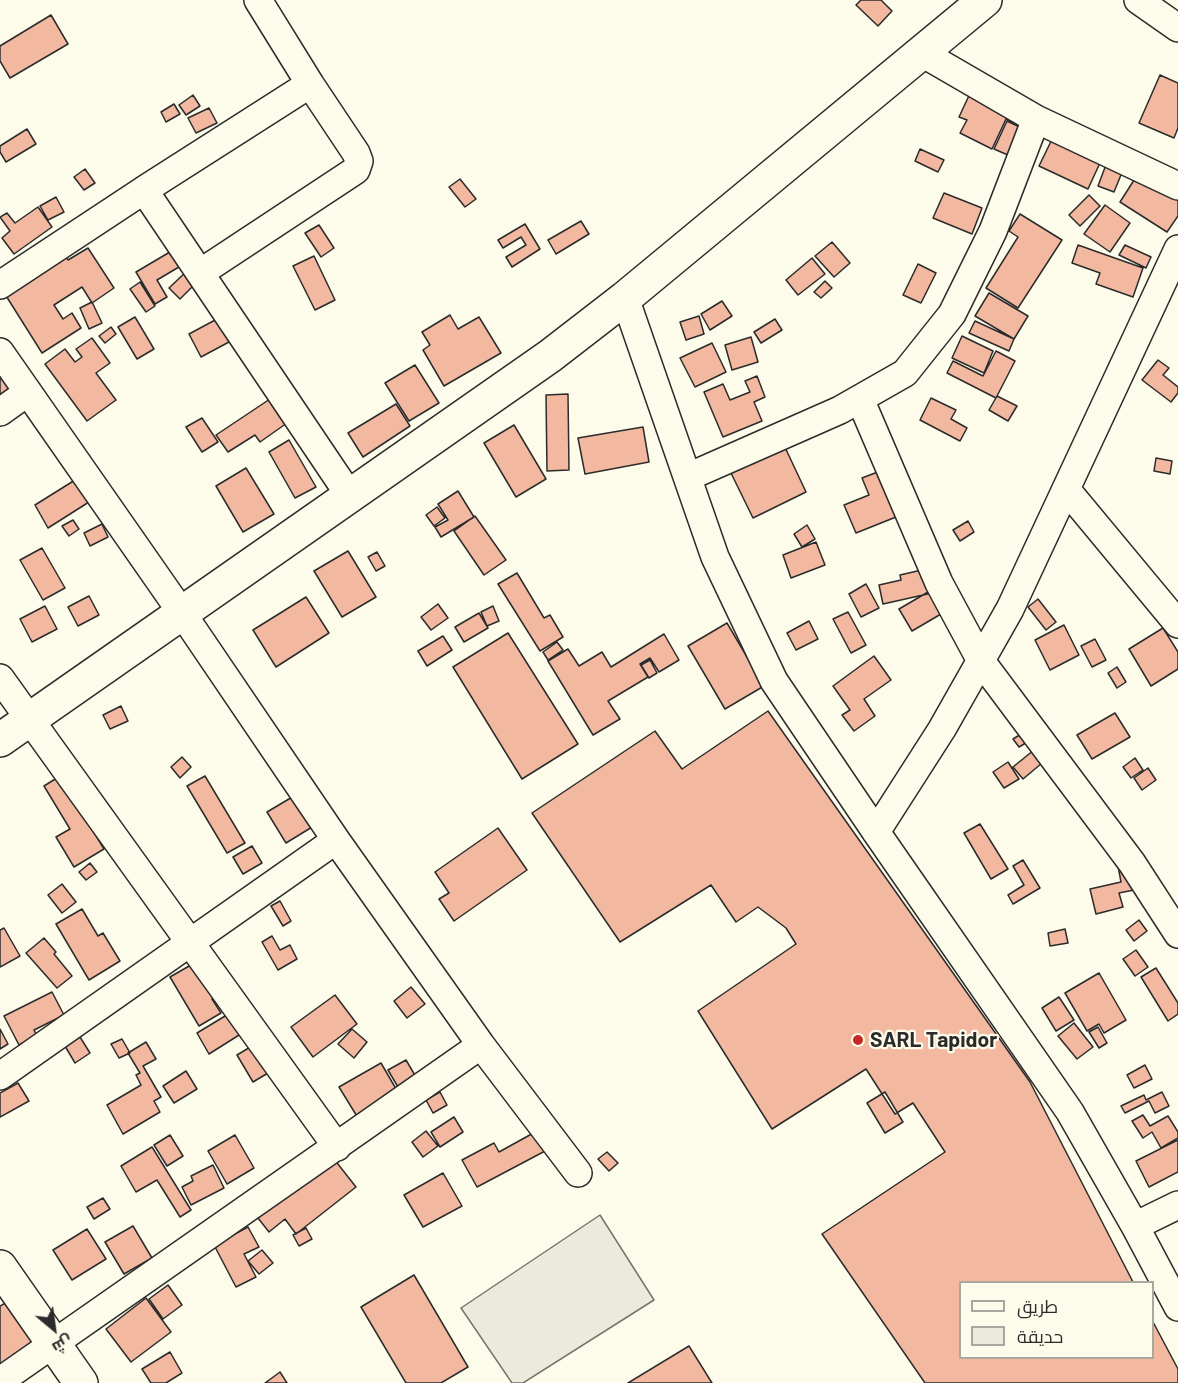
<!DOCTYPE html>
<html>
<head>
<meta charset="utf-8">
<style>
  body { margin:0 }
  #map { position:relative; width:1178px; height:1383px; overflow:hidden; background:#fdfbea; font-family:Barlow,Cairo,sans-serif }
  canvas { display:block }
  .legend { position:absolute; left:959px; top:1281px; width:195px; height:78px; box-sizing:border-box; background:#fdfbea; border:2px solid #a9a89e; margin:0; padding:8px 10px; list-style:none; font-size:18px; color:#2b2b2b }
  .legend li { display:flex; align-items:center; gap:12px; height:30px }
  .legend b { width:30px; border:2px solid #a9a89e }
  .north { position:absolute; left:24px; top:1299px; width:60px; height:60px; -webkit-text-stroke:4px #fdfbea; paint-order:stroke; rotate:151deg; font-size:16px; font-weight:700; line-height:24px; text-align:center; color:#2b2b2b }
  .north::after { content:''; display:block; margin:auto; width:21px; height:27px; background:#2b2b2b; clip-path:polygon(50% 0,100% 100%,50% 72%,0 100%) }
</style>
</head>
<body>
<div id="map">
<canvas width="1178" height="1383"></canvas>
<ul class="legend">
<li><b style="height:8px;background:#fdfbea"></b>طريق</li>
<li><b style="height:16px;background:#ecebdb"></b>حديقة</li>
</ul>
<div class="north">ش</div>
</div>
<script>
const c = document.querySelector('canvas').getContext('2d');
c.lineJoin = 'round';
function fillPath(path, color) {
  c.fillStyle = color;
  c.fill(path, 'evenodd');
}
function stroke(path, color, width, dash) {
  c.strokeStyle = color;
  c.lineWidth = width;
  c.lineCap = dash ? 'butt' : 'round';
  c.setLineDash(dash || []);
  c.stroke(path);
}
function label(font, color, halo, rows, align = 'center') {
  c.font = font + ' Barlow,sans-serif';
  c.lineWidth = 4.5;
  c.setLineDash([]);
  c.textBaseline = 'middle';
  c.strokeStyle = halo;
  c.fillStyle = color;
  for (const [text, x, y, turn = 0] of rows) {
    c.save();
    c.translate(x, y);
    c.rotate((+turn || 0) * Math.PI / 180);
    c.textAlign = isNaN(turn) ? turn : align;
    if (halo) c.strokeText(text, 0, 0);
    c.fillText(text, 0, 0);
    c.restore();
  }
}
const green = new Path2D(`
  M600,1215L654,1300L523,1383H512L461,1308Z`);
fillPath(green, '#ecebdb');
stroke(green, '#74746e', 1.5);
const building = new Path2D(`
  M861,0H881L892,11L878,26L856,5Z
  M51,15L68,44L10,78L0,61V46Z
  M1160,75L1178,83V128L1174,138L1139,123Z
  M973,87L1022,127L1006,119L992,149L960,133L967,120L959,117Z
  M193,95L200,106L186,115L179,105Z
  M174,104L180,114L166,122L161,112Z
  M209,108L217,123L196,133L188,118Z
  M1007,121L1030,132L1017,159L994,149Z
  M27,129L36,144L6,162L0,152V146Z
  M1057,129L1105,152L1088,189L1039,166Z
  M920,149L944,160L938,172L915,161Z
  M1110,154L1127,160L1114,192L1098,186Z
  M1143,166L1178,188V216L1167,232L1120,202Z
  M85,169L95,183L84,190L74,177Z
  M460,179L476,199L465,207L449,187Z
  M944,193L982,208L972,234L933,218Z
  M1089,195L1100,206L1080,226L1069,215Z
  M56,197L64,212L48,220L40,206Z
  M1105,205L1130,223L1110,252L1084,234Z
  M38,207L52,227L14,254L2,238L10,231L0,217L7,213L15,223Z
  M1020,214L1062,240L1018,308L986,288L1018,237L1009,231Z
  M581,221L589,234L556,254L548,240Z
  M525,224L540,249L512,267L506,257L526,245L521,237L503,248L498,240Z
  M319,225L334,248L321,257L305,233Z
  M832,242L850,263L834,277L815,256Z
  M1078,245L1143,268L1133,297L1096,284L1100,273L1072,263Z
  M1125,245L1151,257L1146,268L1119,255Z
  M180,246L189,261L157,280L167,297L155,304L136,272Z
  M88,248L114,288L92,303L82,287L54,305L63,319L72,313L81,328L42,353L3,291L64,253L68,260Z
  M314,256L335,300L315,310L293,266Z
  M812,258L825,274L798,295L786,280Z
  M918,264L936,273L921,303L903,295Z
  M189,269L199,280L180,299L169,288Z
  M825,281L832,288L821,298L814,292Z
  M140,282L155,306L146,312L130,289Z
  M989,293L1028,316L1014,339L975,316Z
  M722,301L732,316L710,330L701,314Z
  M92,302L102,323L89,329L80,308Z
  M450,315L458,329L479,317L501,353L444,386L423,350L430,345L422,332Z
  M699,316L704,334L686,340L680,322Z
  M135,317L154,349L137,359L118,327Z
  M217,319L229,342L201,357L189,334Z
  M775,319L782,330L761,343L754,332Z
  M975,321L1014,339L1009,351L969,333Z
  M111,327L116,334L105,343L99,336Z
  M962,336L993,351L984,373L952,358Z
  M751,337L758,362L732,370L725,345Z
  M92,338L110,363L96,373L116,400L87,421L45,364L65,349L75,362L82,357L76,349Z
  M712,343L726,372L695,387L680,358Z
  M996,351L1015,361L996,398L947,373L953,361L983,376Z
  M1158,360L1169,368L1163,375L1178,387V393L1171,402L1142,380Z
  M415,365L439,403L409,421L385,383Z
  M0,369L22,390L0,402Z
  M757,376L765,397L754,402L762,421L723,437L704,392L723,384L730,400L750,392L745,381Z
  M568,394L569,470L547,471L546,395Z
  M997,396L1017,406L1008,421L989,410Z
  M931,398L956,410L951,419L967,428L960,441L920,420Z
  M270,399L287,423L260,442L255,435L228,452L216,435Z
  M396,404L410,426L363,457L348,433Z
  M202,418L218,442L202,452L186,427Z
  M514,425L546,479L516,497L484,443Z
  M643,427L649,462L585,474L578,438Z
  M289,440L316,487L295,498L269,452Z
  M783,443L806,492L753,518L729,469Z
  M1156,458L1172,461L1170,474L1154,471Z
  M246,468L274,514L243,532L216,486Z
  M883,470L901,515L856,533L844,505L869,495L862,478Z
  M75,480L89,502L48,528L35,505Z
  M458,491L474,517L441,537L435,527L448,520L438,504Z
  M437,507L445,518L434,526L426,515Z
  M475,516L506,560L484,575L454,531Z
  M73,520L79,529L69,536L62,526Z
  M968,521L974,532L960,541L953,530Z
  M102,524L108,537L90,546L84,533Z
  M807,525L815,539L802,547L794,534Z
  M816,542L825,565L791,578L783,555Z
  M42,548L65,588L43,600L20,560Z
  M348,551L376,597L342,617L314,571Z
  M377,552L385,566L376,571L368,557Z
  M926,569L932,593L883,604L879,585L901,580L900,575Z
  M517,573L544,618L550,615L563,637L540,651L498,584Z
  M866,584L879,608L861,617L849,594Z
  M940,585L953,607L912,631L899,609Z
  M89,596L99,615L78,626L68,607Z
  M306,597L329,633L276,667L253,630Z
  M1038,599L1056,622L1046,630L1028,607Z
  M438,604L448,618L431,630L421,617Z
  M45,606L57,629L32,642L20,619Z
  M493,606L499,621L487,626L481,612Z
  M848,612L866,645L851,653L833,619Z
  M479,613L488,628L464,642L455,627Z
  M809,621L818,639L796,650L787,633Z
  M727,623L764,686L725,709L688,646Z
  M1064,625L1079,655L1050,670L1035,640Z
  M1163,628L1178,652V669L1151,686L1129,649Z
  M508,633L578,744L522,779L453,667Z
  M664,634L679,660L659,672L650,658L640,664L648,677L608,701L620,719L593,735L548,661L568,649L579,666L602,652L611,667Z
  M443,636L452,650L427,666L418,651Z
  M1095,639L1106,660L1092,667L1081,646Z
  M557,642L563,650L548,660L543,652Z
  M874,656L891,680L864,699L875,716L854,731L842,715L850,710L833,686Z
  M650,660L657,673L649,678L641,665Z
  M1117,667L1126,682L1117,688L1108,673Z
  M121,706L128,721L110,729L103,715Z
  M768,711L1030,1082L1133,1282H960V1358H1152V1320L1178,1369V1383H925L822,1234L945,1152L913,1103L895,1114L866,1069L772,1129L698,1011L796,944L786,928L758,907L736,922L711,885L620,942L532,813L655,731L682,769Z
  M1115,713L1130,737L1092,759L1077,735Z
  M1031,728L1036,737L1019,747L1013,739Z
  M1045,741L1054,753L1023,779L1013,767Z
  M182,757L191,767L180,778L171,767Z
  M1135,758L1143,770L1131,778L1123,767Z
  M1008,762L1019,779L1004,788L993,772Z
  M1148,768L1156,780L1142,790L1134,778Z
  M60,776L104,849L74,867L56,837L70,829L44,786Z
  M205,776L245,843L227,853L187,786Z
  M299,793L317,824L286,843L267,812Z
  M980,824L1008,869L991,879L964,833Z
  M498,828L527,870L454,921L439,899L449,893L435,872Z
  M252,846L262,863L243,874L233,857Z
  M1023,860L1040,888L1013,904L1008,895L1024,885L1013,866Z
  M90,863L97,872L86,880L79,872Z
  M1118,866L1139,889L1119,893L1123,907L1096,914L1090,889L1121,882Z
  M62,884L76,902L62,913L48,895Z
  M280,901L291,921L283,926L271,906Z
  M82,909L98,936L103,933L120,961L89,980L56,924Z
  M1139,920L1147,931L1134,941L1126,930Z
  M4,928L20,956L0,967V930Z
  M1065,929L1068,943L1050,946L1048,933Z
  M272,936L280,950L290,945L297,959L278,970L262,942Z
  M44,938L56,952L54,954L72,976L57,988L26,953Z
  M1136,950L1148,967L1135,976L1123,959Z
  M210,954L231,989L212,999L221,1013L199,1026L170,977Z
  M1156,968L1178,1003V1014L1168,1021L1141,977Z
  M1099,973L1126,1020L1104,1033L1099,1024L1087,1031L1065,993Z
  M411,987L425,1004L407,1018L394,1001Z
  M52,992L64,1015L34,1030L37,1036L19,1045L4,1016Z
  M335,995L357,1024L313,1057L291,1027Z
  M1059,997L1074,1020L1056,1031L1042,1008Z
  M235,1010L247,1030L209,1054L197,1033Z
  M1074,1023L1093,1047L1077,1059L1058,1036Z
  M1098,1027L1107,1043L1099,1048L1089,1032Z
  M0,1029L8,1044L0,1049Z
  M352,1029L367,1042L354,1058L338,1044Z
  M80,1037L90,1053L75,1063L65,1046Z
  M122,1039L130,1053L119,1058L111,1044Z
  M146,1042L156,1059L143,1066L161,1097L154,1101L160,1112L123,1134L107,1105L141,1085L136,1075L140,1073L128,1053Z
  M257,1043L273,1070L253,1082L237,1055Z
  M406,1060L416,1077L398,1087L388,1070Z
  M381,1063L399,1094L358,1118L339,1087Z
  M1145,1065L1152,1079L1134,1088L1127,1075Z
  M186,1071L197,1089L174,1103L163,1086Z
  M18,1083L29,1101L0,1117V1093Z
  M440,1092L447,1105L433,1113L426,1100Z
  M885,1092L903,1122L885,1133L867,1103Z
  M1162,1092L1169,1106L1155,1113L1149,1101L1125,1113L1121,1106L1144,1095L1146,1100Z
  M1143,1115L1150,1126L1168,1116L1178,1132V1138L1161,1148L1152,1132L1143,1138L1132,1121Z
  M454,1117L463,1132L440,1147L431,1132Z
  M426,1131L438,1146L423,1157L412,1142Z
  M537,1131L547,1150L477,1187L462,1160L494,1143L499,1152Z
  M170,1135L183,1156L167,1166L154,1145Z
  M235,1135L254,1168L227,1184L208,1151Z
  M1178,1140V1172L1149,1187L1136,1161Z
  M152,1147L191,1210L180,1217L157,1180L136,1192L121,1166Z
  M607,1152L618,1163L609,1171L598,1159Z
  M334,1159L356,1187L296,1234L285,1219L269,1232L258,1218Z
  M213,1165L224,1188L191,1205L182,1187L193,1181L191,1176Z
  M443,1173L462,1206L423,1227L404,1195Z
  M103,1198L110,1209L94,1219L87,1207Z
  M133,1226L152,1258L124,1274L105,1242Z
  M248,1227L259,1247L244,1254L256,1277L236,1287L214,1245Z
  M306,1228L312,1239L299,1246L293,1235Z
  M87,1229L106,1259L72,1280L53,1250Z
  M262,1250L273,1263L259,1274L248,1261Z
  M414,1275L468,1367L441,1383H406L361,1307Z
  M168,1285L182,1305L163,1319L149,1299Z
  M14,1298L45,1348L0,1365V1306Z
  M146,1298L171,1332L131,1362L106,1329Z
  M689,1346L712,1383H628Z
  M170,1352L182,1373L166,1383H151L142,1369Z
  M280,1372L287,1383H265Z`);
fillPath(building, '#f2b8a0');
stroke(building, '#2b2b2b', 1.5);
const minor = new Path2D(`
  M1138,0L1178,28
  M922,53L1036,119L1178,186
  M144,190L310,84L258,0
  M200,273L356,170L359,161L356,153L310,84
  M0,285L144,190L350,496
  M625,298L715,557L774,681L876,832L1070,1112L1135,1226L1178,1307
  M0,352L182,613L336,840L481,1045L578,1173
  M860,399L939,583L981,661L1132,863L1178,934
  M0,412L28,392
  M688,477L840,410L905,373L952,314L993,231L1036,119
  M1066,489L1178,624
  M0,678L337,1147
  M876,832L942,729L1010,609L1178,249
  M0,1076L336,840
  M1135,1226L1178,1205
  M0,1381L481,1045`);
const major = new Path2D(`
  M0,740L550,356L625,298L985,0
  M0,1267L81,1383`);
stroke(minor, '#2b2b2b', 30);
stroke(major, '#2b2b2b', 36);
stroke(minor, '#fdfbea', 27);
stroke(major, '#fdfbea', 33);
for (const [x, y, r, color] of [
  [858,1040,6,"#c62828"]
]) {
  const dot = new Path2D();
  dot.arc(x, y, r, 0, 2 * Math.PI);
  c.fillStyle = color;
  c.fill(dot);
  stroke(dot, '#fdfbea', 2);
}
label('bold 21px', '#2b2b2b', '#fdfbea', [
  ["SARL Tapidor",870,1040]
], 'left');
</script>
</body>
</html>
